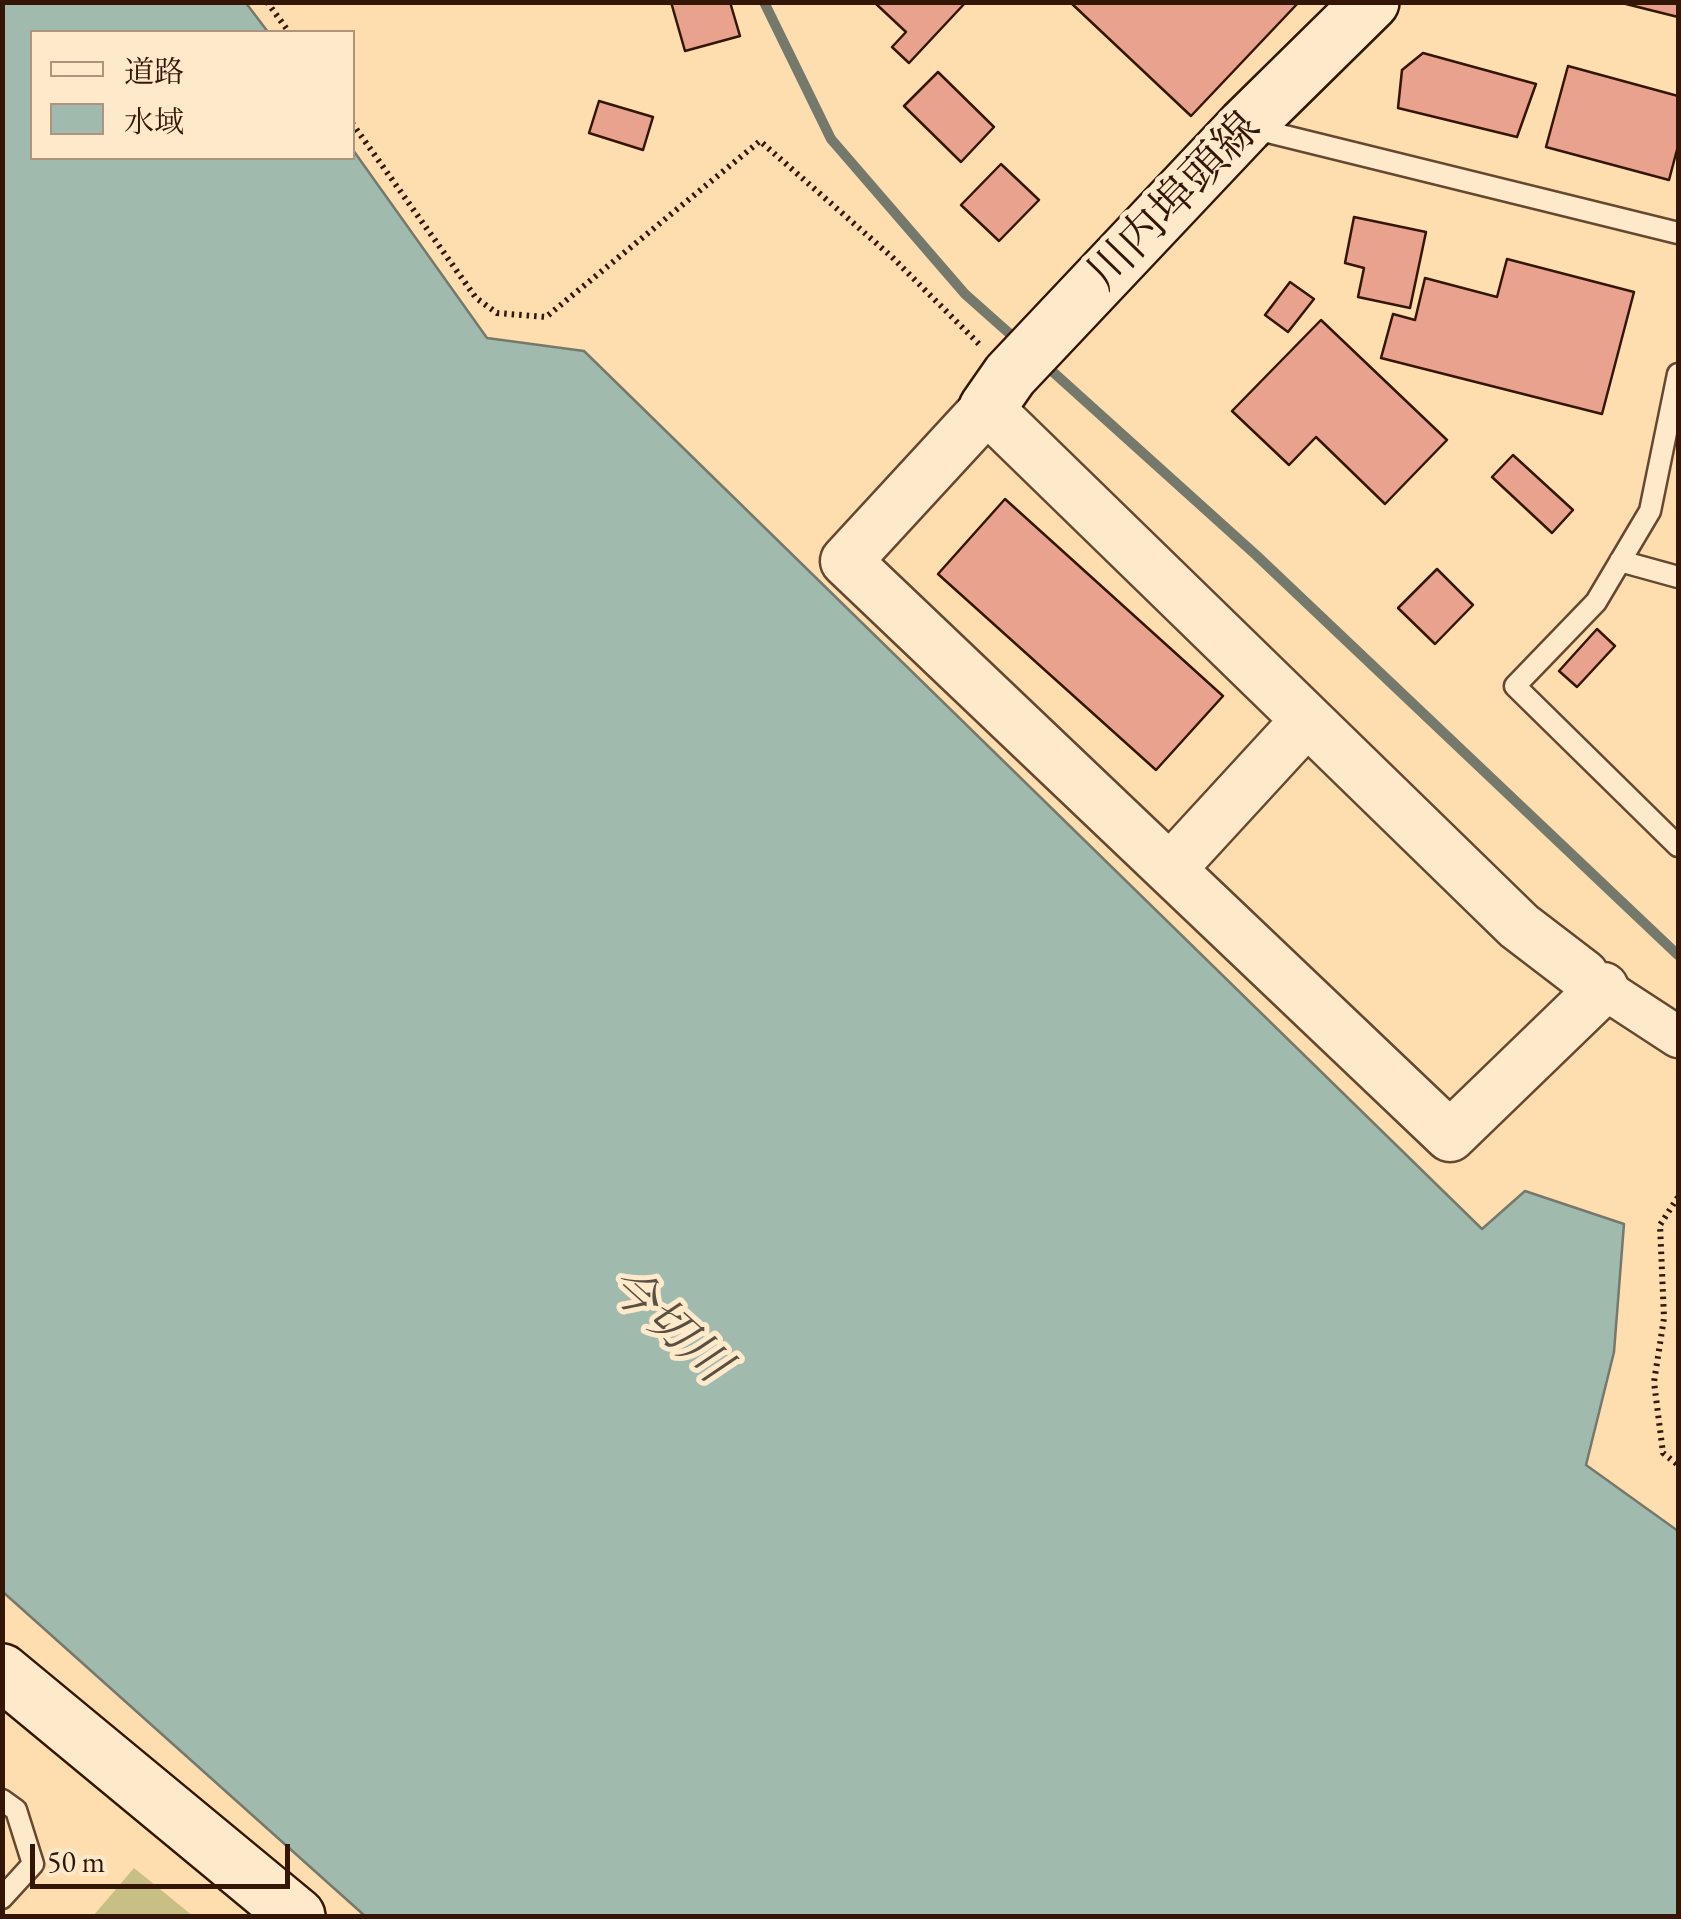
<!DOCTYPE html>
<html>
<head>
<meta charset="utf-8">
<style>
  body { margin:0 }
  #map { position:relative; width:1681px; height:1919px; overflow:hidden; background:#feddaf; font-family:"EB Garamond","Noto Serif JP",serif }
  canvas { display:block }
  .frame { position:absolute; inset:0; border:5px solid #341607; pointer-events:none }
  .legend { position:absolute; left:30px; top:30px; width:325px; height:130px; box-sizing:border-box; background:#fee9cb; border:2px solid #ad957d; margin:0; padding:12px 18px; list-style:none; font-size:30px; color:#341607 }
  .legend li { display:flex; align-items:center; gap:20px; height:50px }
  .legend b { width:50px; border:2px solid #ad957d }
  .scale { position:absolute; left:30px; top:1844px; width:260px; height:45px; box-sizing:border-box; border:5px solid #341607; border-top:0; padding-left:12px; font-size:30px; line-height:35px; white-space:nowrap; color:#341607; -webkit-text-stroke:8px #fee9cb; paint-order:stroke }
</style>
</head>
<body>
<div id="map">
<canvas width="1681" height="1919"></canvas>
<div class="frame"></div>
<ul class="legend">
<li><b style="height:12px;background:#fee9cb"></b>道路</li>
<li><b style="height:28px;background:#a0bbae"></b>水域</li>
</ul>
<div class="scale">50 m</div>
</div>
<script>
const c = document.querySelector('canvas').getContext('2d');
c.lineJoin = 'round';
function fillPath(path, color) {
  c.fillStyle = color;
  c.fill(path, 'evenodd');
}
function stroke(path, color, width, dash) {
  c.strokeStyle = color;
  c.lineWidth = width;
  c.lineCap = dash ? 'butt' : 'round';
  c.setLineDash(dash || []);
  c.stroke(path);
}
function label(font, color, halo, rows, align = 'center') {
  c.font = font + ' "EB Garamond","Noto Serif JP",serif';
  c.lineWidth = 10;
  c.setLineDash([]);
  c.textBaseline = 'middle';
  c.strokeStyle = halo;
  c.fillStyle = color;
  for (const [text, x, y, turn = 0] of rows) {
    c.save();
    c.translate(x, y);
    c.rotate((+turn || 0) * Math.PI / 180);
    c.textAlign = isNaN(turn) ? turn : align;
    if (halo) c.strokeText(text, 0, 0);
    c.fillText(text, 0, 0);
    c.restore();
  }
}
fillPath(new Path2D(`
  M134,1868L193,1916H93Z`), '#c8bf85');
const water = new Path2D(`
  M3,2L246,3L268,32H32V158H352L353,150L487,338L584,351L1482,1229L1525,1191L1624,1224L1614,1352L1586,1465L1678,1531V1916H365L3,1592Z`);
fillPath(water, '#a0bbae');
stroke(water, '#75796b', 2.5);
stroke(new Path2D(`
  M764,2L831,139L965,294L1019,342
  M1043,363L1256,555L1678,955`), '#75796b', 10);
const building = new Path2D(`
  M671,2H730L740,36L685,51Z
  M874,2H966L909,63L892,47L906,32Z
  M1070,2H1299L1191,116Z
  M1618,2H1678V17Z
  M1423,53L1536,84L1517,137L1398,108L1402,70Z
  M1568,66L1678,96V146L1669,180L1546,147Z
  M938,72L994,127L961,162L904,106Z
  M599,101L653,117L643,150L589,133Z
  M1001,164L1039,200L999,241L961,205Z
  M1354,217L1426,232L1410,308L1358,297L1364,268L1345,263Z
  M1507,259L1634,292L1602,414L1381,358L1393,314L1415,320L1425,278L1497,297Z
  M1290,282L1314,299L1288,332L1265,315Z
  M1321,320L1447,440L1385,504L1316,437L1289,465L1232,411Z
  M1513,455L1573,510L1552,533L1492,477Z
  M1005,499L1223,696L1156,770L938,574Z
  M1437,569L1473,605L1435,644L1398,608Z
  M1597,629L1615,646L1577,687L1559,671Z`);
fillPath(building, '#e8a28d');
stroke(building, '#341607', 2.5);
const service = new Path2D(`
  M1252,128L1678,233
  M1678,374L1650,511L1596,602L1515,686L1678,846
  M1620,561L1678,577
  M2,1800L16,1810L33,1864L2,1898`);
const minor = new Path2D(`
  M1583,975L1678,1037`);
const tertiary = new Path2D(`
  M1170,869L1307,720
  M1583,975L1519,926L987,408L846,561L1450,1136L1603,988`);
const secondary = new Path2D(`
  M987,408L1010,375L1245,126L1371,2
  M2,1672L297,1916`);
stroke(service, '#664831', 25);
stroke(minor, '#664831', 45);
stroke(tertiary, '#664831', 55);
stroke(secondary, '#341607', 60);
stroke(new Path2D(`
  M267,2L289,32
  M352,123L476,298L497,313L546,317L760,141L892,257L980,345
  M1678,1197L1660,1225L1664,1318L1654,1382L1663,1453L1678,1465`), '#341607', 6, [2.5, 5]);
stroke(service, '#fee9cb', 20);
stroke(minor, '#fee9cb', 40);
stroke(tertiary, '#fee9cb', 50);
stroke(secondary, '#fee9cb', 55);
label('45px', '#341607', '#fee9cb', [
  ["川内埠頭線",1175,202,-46]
]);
label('italic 48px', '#5a5041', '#fee9cb', [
  ["今切川",667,1326,42]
]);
</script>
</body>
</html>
